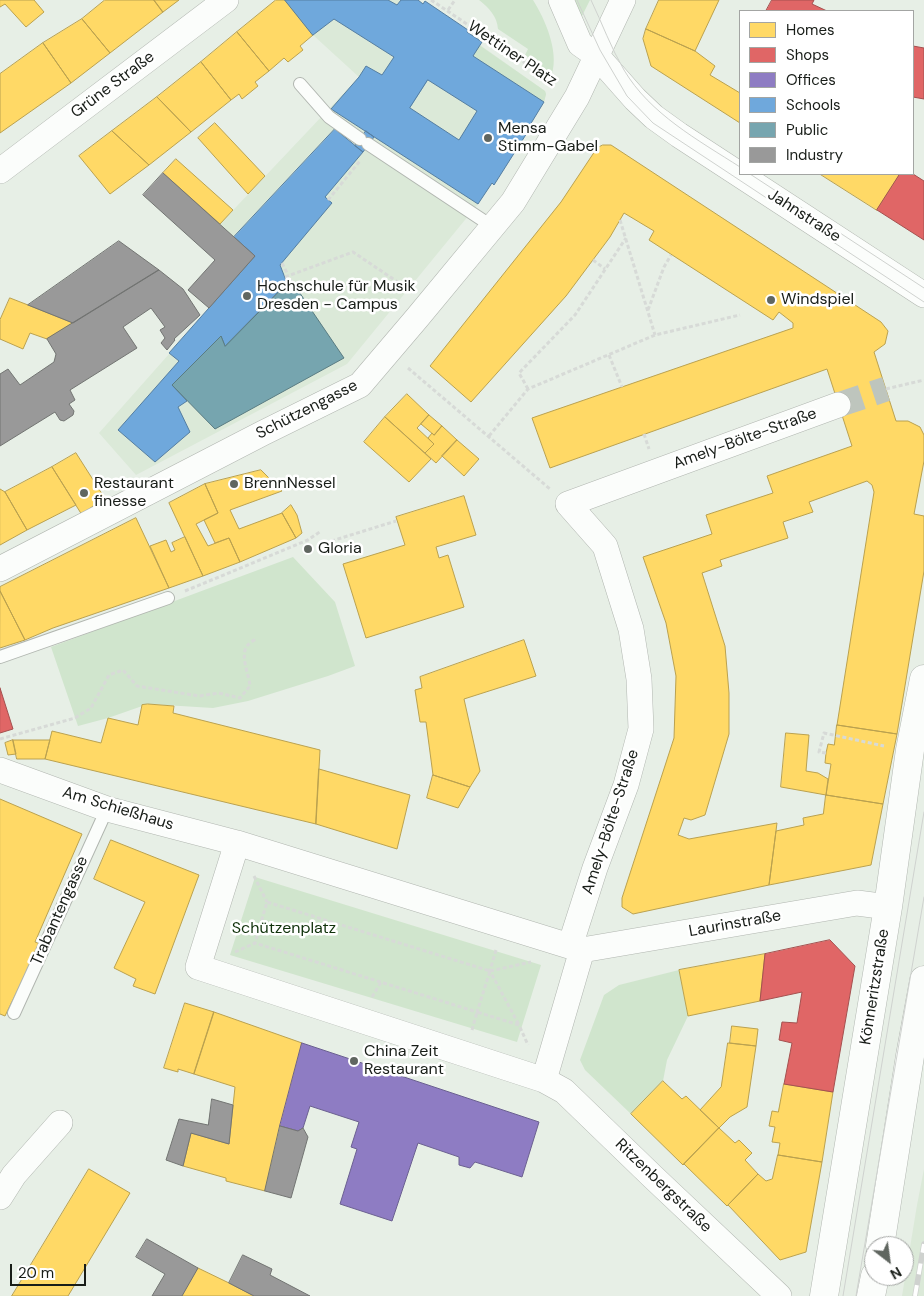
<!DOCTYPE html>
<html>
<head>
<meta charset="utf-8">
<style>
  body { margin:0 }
  #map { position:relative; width:924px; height:1296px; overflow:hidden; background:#e7efe6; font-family:"DM Sans",sans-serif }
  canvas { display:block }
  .legend { position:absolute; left:739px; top:10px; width:175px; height:165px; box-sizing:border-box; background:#fff; border:1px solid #a3a5a3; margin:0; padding:6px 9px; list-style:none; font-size:15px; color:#181d18 }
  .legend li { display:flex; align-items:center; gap:10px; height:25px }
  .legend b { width:25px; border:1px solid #a3a5a3 }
  .north { position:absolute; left:864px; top:1236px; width:50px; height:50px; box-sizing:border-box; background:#fff; border:1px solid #a3a5a3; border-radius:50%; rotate:150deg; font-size:14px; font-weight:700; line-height:20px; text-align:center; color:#181d18 }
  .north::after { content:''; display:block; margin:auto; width:18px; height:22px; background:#606660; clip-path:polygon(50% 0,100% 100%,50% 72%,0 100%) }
  .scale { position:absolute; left:10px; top:1264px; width:76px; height:22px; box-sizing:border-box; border:2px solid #181d18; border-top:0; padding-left:6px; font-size:15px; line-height:18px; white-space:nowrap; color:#181d18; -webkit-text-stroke:4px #fff; paint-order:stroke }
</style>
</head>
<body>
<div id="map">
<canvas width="924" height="1296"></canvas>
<ul class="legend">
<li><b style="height:14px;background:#ffd966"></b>Homes</li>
<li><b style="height:14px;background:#e06666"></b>Shops</li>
<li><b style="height:14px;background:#8e7cc3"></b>Offices</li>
<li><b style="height:14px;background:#6fa8dc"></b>Schools</li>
<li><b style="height:14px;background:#76a5af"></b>Public</li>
<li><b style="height:14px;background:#999"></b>Industry</li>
</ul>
<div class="north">N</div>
<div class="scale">20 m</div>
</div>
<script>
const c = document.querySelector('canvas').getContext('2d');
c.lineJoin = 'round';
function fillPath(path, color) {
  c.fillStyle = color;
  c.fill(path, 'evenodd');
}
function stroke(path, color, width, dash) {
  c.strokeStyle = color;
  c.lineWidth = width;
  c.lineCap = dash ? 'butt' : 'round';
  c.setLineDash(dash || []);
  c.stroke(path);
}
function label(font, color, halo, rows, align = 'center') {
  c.font = font + ' "DM Sans",sans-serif';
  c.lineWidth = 5;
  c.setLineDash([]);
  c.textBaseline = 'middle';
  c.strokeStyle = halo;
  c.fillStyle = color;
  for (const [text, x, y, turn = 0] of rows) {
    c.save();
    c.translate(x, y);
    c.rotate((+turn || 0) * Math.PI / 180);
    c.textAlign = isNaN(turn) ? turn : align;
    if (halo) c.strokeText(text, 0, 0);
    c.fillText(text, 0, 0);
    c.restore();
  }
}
fillPath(new Path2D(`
  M285,0H418L423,3L425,1L468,30L467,32L480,45L545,91L546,94L544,102L530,124L532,125L494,185L492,183L478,204L347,364L136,475L99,433L255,257L220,224L359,77L313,35Z
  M924,1169V1296H902L917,1205Z`), '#dbe9d8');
fillPath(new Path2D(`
  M479,0H533C545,19 559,51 552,74L525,55L528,49L498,29C497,16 489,8 479,0Z
  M571,0H590L580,20Z
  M479,45L545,91L546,94L544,102L473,56Z
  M293,557L335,602L355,666L328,676L248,701L213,708L148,704L108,718L78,726L51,647Z
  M255,877L541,965L517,1042L230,955Z
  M679,970L688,1016L667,1060L663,1081L631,1114L585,1070L580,1060L604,995L619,985Z`), '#d0e5cd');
const homes = new Path2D(`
  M0,0H34L44,12L26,27L5,4L0,7Z
  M105,0H154L163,12L110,53L82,19Z
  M154,0H179L163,12Z
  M276,0H285L313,35L300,46L303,50L288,62L284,58L269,71L237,32Z
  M659,0H719L695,51L646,29Z
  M82,19L110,53L71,83L43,43Z
  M646,29L695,51L715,66L710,75L740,93V123L651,66L643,39Z
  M237,32L269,71L255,82L258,86L242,99L239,94L231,100L201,62Z
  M43,43L71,83L0,133V74Z
  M201,62L231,100L191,132L157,97Z
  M157,97L191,132L149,165L112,131Z
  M215,123L265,176L248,194L198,138Z
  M112,131L149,165L110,194L79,156Z
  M603,145H611L881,322L888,331L885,344L874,352L896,421H908L920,427L924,435V461L914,514L924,516V571L897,734L837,725L874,492L872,485L867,481L809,502L813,512L783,522L788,538L720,560L722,566L702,573L725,646L729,693V734L705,815L691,820L684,818L678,835L689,839L777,823L769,885L633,914L622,907V898L674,738L676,676L666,623L643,557L712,534L706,515L773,493L767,476L852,446L827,369L550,468L532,418L793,328V323L779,312L773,320L649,240L654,231L624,213L610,237L566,296L471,402L430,366L561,202L597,148Z
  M176,159L233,210L220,224L163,173Z
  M820,174H900L877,210Z
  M10,298L28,305L73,323L47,339L30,333L23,349L0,339V320Z
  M407,394L429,415L417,428L434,444L425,453L385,417Z
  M429,415L442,426L434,435L421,424Z
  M385,417L431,459L409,482L364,442Z
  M442,426L457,440L436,463L425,453L434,444L428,438L432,433L434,435Z
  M457,440L479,459L464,476L442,456Z
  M76,453L104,497L82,515L52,467Z
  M52,467L76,505L27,530L5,492Z
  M261,470L282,491L230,510L239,529L282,513L296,538L240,562L229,538L215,543L204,520L218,513L205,484Z
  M205,484L218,513L196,524L208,546L229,538L240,562L203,576L169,503Z
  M0,489L5,492L27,530L0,545Z
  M464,496L476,535L436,547L439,558L448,555L464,607L366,638L343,564L405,545L396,517Z
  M291,505L297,515L302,533L296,538L282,513Z
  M136,518L169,588L53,628L25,640L0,591V587Z
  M185,537L203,576L169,588L150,546L166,540L171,552L175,550L172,543Z
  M0,591L25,640L0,648Z
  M524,640L536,676L464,699L480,771L470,787L433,775L426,722H420L415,690L422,688L420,677Z
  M148,704L174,706L173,713L320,750L316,824L45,759L52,731L101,743L108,718L138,725L142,705Z
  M837,725L897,734L883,804L826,795L831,764L825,763L826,753L828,744L834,745Z
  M786,733L809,735L806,771L818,773L828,779L826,795L781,787Z
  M13,740H50L45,759H17Z
  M13,740L16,754L8,755L5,743Z
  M319,769L410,795L397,849L316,824Z
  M433,775L470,787L458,808L427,798Z
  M826,795L883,804L871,865L769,885L776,831L804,825L803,818L823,814Z
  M0,799L82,834L35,942L40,944L5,1016L0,1014Z
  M111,840L199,875L155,994L133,986L136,979L114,968L145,902L94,879Z
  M765,954L760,1001L688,1016L679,970Z
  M185,1003L214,1012L194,1074L178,1069V1072L164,1068Z
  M214,1012L302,1043L265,1191L226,1181V1178L183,1166L191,1133L229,1144L235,1087L194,1074Z
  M732,1026L758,1029L756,1046L730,1043Z
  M728,1043L756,1046L747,1107L730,1117L719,1128L700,1110L721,1087Z
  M663,1081L682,1099L686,1096L719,1128L683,1165L631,1114Z
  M784,1084L833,1092L822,1162L778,1155L780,1143L772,1142L775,1127L769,1126L772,1111L778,1112Z
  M719,1128L735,1143L739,1140L752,1153L745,1160L758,1174L727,1206L684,1164Z
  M778,1155L822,1162L806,1252L780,1260L728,1205L758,1174L766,1181L772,1179Z
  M89,1169L130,1193L68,1296H12Z
  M198,1268L229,1283L254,1296H182Z`);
fillPath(homes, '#ffd966');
stroke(homes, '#baa14f', 1);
const shops = new Path2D(`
  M772,0H814L812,4L827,11H766Z
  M913,46L924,48V99L913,97Z
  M900,174H913L924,181V240L877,210Z
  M0,688L13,729L0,733Z
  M830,940L855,966L833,1092L784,1084L792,1043L779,1040L782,1022L797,1023L802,992L760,1001L765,954Z`);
fillPath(shops, '#e06666');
stroke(shops, '#a4504f', 1);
const offices = new Path2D(`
  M302,1043L539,1122L522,1177L475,1162L470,1168L459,1165V1157L418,1143L392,1221L340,1204L357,1149L351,1147L359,1122L310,1106L303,1128L298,1131L280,1126Z`);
fillPath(offices, '#8e7cc3');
stroke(offices, '#6b6090', 1);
const schools = new Path2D(`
  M285,0H388L397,5L401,0H418L423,4L425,1L468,30L467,32L482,42L473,56L544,102L530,125H532L494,185L492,183L478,204L331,109L359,77L366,66L382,75L394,57L334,19L313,35ZM428,80L477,111L459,140L410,108Z
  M335,129L363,152L325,197L332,203L280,265L287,283L225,346L221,336L172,385L187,401L178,407L190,432L155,462L118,430L179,361L169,353L255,256L234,237Z
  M366,131L374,137L363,152L355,146Z`);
fillPath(schools, '#6fa8dc');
stroke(schools, '#557ea1', 1);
const public = new Path2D(`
  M291,280L344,358L215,429L172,385L221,336L225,346Z`);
fillPath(public, '#76a5af');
stroke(public, '#5a7c82', 1);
const industry = new Path2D(`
  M163,173L255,256L209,308L188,290L215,260L143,195Z
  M119,241L159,270L73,323L28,305Z
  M159,270L183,289L200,315L174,339L175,340L167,350L161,343L165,338L160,330L165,327L151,308L123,327L137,348L70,390L75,400L69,404L74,411L73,415L64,421L60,420L55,412L0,446V374L8,369L20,385L54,362L56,354L47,339Z
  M212,1099L233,1105L229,1144L191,1133L183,1166L166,1160L179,1119L208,1125Z
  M280,1126L298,1131L303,1128L308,1137L291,1198L265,1191Z
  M147,1239L198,1268L182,1296H152L165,1274L136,1257Z
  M243,1255L272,1269L270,1275L310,1296H254L229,1283Z`);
fillPath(industry, '#999');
stroke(industry, '#727472', 1);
stroke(new Path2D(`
  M838,405L886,389`), '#bec5bd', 25, [25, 12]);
const lane = new Path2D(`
  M300,84L329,117L360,139
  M368,144L493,227
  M0,657L168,598
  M14,1013L107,809`);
const street = new Path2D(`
  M561,0L580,44L597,56L635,99L654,117L679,135L924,295
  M0,171L226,0
  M0,569L263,433L360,385L417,318L513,202L577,97L623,0
  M0,770L107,809L237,843L582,950L857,903L888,907
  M237,843L198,967L544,1080L564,1091L653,1177L779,1296
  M570,946L595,868L626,785L641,729L639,679L631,629L605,546L568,504L838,405
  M544,1080L582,950
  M0,1197L14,1175L60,1123`);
const primary = new Path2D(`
  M880,1246L910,1056L924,980
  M824,1296L888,907L910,750L924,679
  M871,1296L875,1276`);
stroke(lane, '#b1b6b0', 14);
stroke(street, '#b1b6b0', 26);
stroke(primary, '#b1b6b0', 29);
stroke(new Path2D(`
  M431,0L555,83
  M448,10L455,0
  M328,200L360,161
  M620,220L655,335
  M593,260L605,269
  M282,263L288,275
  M285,277L353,252L408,289
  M648,310L664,267L671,255
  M609,355L622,387
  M408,368L550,489
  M528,389L519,373L575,315L626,238
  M886,389L924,380
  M644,434L649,449
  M489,436L528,389L655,335L740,315
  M325,543L396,521
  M185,591L308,540L321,531
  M0,739L75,718L91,708L109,675L123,670L137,686L199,696L219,693L240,698L250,686C249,675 240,656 247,646C249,643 253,641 256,639
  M826,753L819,752L824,733L884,746
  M254,876L267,902
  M496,950L490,971L519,1025
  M235,952L255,943L477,1012L490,971L267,902L255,943
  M490,971L531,962
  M372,997L381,982
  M472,1030L477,1012L519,1025L528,1045`), '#d7dad7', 3, [4, 2.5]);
stroke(lane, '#fbfdfb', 12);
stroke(street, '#fbfdfb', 25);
stroke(primary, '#fbfdfb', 28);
stroke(new Path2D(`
  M577,0L600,50L627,96L653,123L924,302
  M591,0C602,23 611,48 624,70C650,114 698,140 740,167
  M750,174L924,288
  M843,1296L924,812
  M856,1296L924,897`), '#cfd2cf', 1);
const rail = new Path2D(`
  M915,1296L924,1244`);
stroke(rail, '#cfd2cf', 5.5);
stroke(rail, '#fff', 4, [11]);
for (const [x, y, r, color] of [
  [488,138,5,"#606660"],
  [247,296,5,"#606660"],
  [771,300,5,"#606660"],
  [234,484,5,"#606660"],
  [84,493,5,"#606660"],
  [308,549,5,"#606660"],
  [354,1061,5,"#606660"]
]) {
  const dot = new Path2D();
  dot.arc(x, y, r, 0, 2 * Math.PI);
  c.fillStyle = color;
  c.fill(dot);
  stroke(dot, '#fff', 2);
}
label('16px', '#181d18', '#fff', [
  ["Wettiner Platz",512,54,34],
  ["Grüne Straße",113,85,-37],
  ["Jahnstraße",804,216,33],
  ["Schützengasse",307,410,-27],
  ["Amely-Bölte-Straße",745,439,-20],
  ["Am Schießhaus",118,809,17],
  ["Amely-Bölte-Straße",611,822,-72],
  ["Trabantengasse",60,911,-66],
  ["Laurinstraße",735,924,-10],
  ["Könneritzstraße",875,987,-81],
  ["Ritzenbergstraße",663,1186,44]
]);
label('16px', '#181d18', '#fff', [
  ["Mensa",498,129],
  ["Stimm-Gabel",498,147],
  ["Hochschule für Musik",257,287],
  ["Dresden - Campus",257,305],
  ["Windspiel",781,300],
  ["Restaurant",94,484],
  ["finesse",94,502],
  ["BrennNessel",244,484],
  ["Gloria",318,549],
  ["China Zeit",364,1052],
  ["Restaurant",364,1070]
], 'left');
label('16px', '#10320b', '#fff', [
  ["Schützenplatz",284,929]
]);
</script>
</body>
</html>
